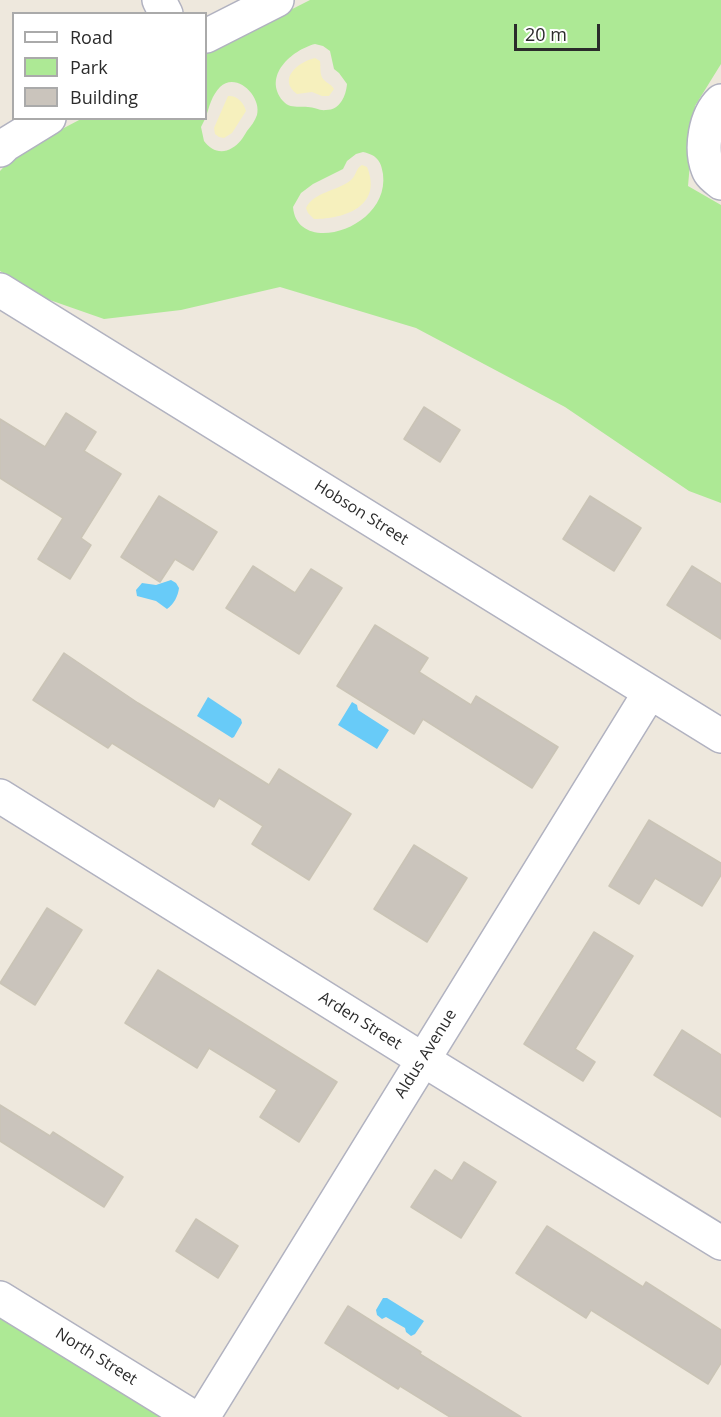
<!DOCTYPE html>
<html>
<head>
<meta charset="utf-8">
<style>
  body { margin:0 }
  #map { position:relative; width:721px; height:1417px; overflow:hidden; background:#eee8dd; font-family:"Open Sans",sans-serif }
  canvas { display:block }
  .legend { position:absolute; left:12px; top:12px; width:195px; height:108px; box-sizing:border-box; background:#fff; border:2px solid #aaa; margin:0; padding:8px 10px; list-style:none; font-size:18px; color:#2b2b2b }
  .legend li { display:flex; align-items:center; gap:12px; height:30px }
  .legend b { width:30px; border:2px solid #aaa }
  .scale { position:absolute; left:514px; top:24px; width:86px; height:27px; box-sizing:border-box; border:3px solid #2b2b2b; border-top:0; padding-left:8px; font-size:18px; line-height:21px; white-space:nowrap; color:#2b2b2b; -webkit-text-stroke:4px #fff; paint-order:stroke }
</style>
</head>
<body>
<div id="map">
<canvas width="721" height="1417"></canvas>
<ul class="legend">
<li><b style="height:8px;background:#fff"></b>Road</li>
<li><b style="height:16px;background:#ade995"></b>Park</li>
<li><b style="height:16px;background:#cac4bc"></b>Building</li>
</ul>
<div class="scale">20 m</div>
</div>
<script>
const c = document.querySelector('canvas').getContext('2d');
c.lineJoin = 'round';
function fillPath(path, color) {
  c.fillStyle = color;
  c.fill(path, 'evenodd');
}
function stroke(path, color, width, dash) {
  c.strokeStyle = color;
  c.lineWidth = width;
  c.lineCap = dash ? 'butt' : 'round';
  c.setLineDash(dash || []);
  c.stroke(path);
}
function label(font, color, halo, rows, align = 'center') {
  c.font = font + ' "Open Sans",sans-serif';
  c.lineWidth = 6;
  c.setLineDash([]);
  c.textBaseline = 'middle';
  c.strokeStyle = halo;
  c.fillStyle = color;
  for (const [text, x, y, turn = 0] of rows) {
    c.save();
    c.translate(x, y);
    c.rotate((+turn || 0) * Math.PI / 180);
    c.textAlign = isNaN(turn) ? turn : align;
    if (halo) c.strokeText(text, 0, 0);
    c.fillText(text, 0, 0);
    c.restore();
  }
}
fillPath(new Path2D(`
  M310,0H721V64L695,106L688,186L721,205V503L689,491L565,407L416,328L280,287L181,310L104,319L44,298L0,271V171L13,157L45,138L81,119H205L201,127L204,141C211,150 221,155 232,148C239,144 243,138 247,131C251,126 255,121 257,115C262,96 236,71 220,87C212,95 209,107 206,117V53ZM315,44L323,46L330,51L334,69L339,73L347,84C346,96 340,110 326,110C320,111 314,107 308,107C299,106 290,109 283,101C262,76 292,50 315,44ZM363,152C376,155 381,160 383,174C390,229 297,257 293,207L301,193L313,184L343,169L347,161L356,154Z
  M0,1317L145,1407L161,1417H0Z`), '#ade995');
fillPath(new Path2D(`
  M315,58L320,61C321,67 319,75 324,80C328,84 331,84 334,89L329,96H322L312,92L297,94C277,79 298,62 315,58Z
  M228,96C237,95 244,103 246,111L232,133L224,138L219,137L215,134L214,128Z
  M362,165L367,167C383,206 345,219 314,219L308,213L306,208C313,192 338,191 351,180C357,175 355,169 362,165Z`), '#f6f0bd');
fillPath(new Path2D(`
  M171,580L176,583L179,588C178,596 174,604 167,609L156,601L137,596L136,590L142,583L156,585Z
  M208,697L241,719L242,723L234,737L232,738L197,716Z
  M352,702L357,705L358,710L389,730L377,749L338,725Z
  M383,1298H387L424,1321L415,1334L411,1336L406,1332L405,1328L386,1317L382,1319L377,1315L376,1310Z`), '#68cbf8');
const building = new Path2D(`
  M424,407L460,430L440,462L404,439Z
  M66,413L96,432L84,451L121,474L81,538L91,545L70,579L38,559L63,518L0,478V419L45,447Z
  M159,496L217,532L193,570L175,559L160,582L121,557Z
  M590,496L641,528L614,571L563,539Z
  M253,566L295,593L311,569L342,588L299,654L226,608Z
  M692,566L721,584V639L667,605Z
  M375,625L428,658L419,672L471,705L476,696L558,747L532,788L423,719L414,734L337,686Z
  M64,653L138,703L269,785L279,769L351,814L309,880L252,844L263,826L219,798L214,807L112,743L108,748L33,700Z
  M649,820L721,863V875L702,906L655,878L639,904L609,886Z
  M414,845L467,878L427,942L374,909Z
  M47,908L82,930L35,1005L0,983Z
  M594,932L633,956L575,1049L595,1062L583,1081L524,1044Z
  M158,970L337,1082L299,1142L260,1117L277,1090L209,1048L197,1068L125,1023Z
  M682,1030L721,1055V1117L654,1075Z
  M0,1105L50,1136L53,1132L123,1177L104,1207L0,1141Z
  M464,1162L496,1182L461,1238L411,1207L435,1170L452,1181Z
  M196,1219L238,1246L218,1278L176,1251Z
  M547,1226L643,1287L646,1282L721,1330V1363L708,1384L591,1310L586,1318L516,1273Z
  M348,1306L421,1352L420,1354L521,1417H450L400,1386L398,1389L325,1343Z`);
fillPath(building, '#cac4bc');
stroke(building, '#cac4b6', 1.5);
const street = new Path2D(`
  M159,0L166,14
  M721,101C705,116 700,149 708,169C710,175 716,179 721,183
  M0,290L721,736
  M0,796L422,1059L721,1243
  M203,1417L650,692`);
const secondary = new Path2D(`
  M206,36L277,0
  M0,150L5,145L49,118
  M0,1298L193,1417`);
stroke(street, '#b1b2c0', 36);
stroke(secondary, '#b1b2c0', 36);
stroke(street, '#fff', 33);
stroke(secondary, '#fff', 33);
label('16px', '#2b2b2b', '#fff', [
  ["Hobson Street",361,513,32],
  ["Arden Street",360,1021,32],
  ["Aldus Avenue",426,1054,-58],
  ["North Street",96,1357,32]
]);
</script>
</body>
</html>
